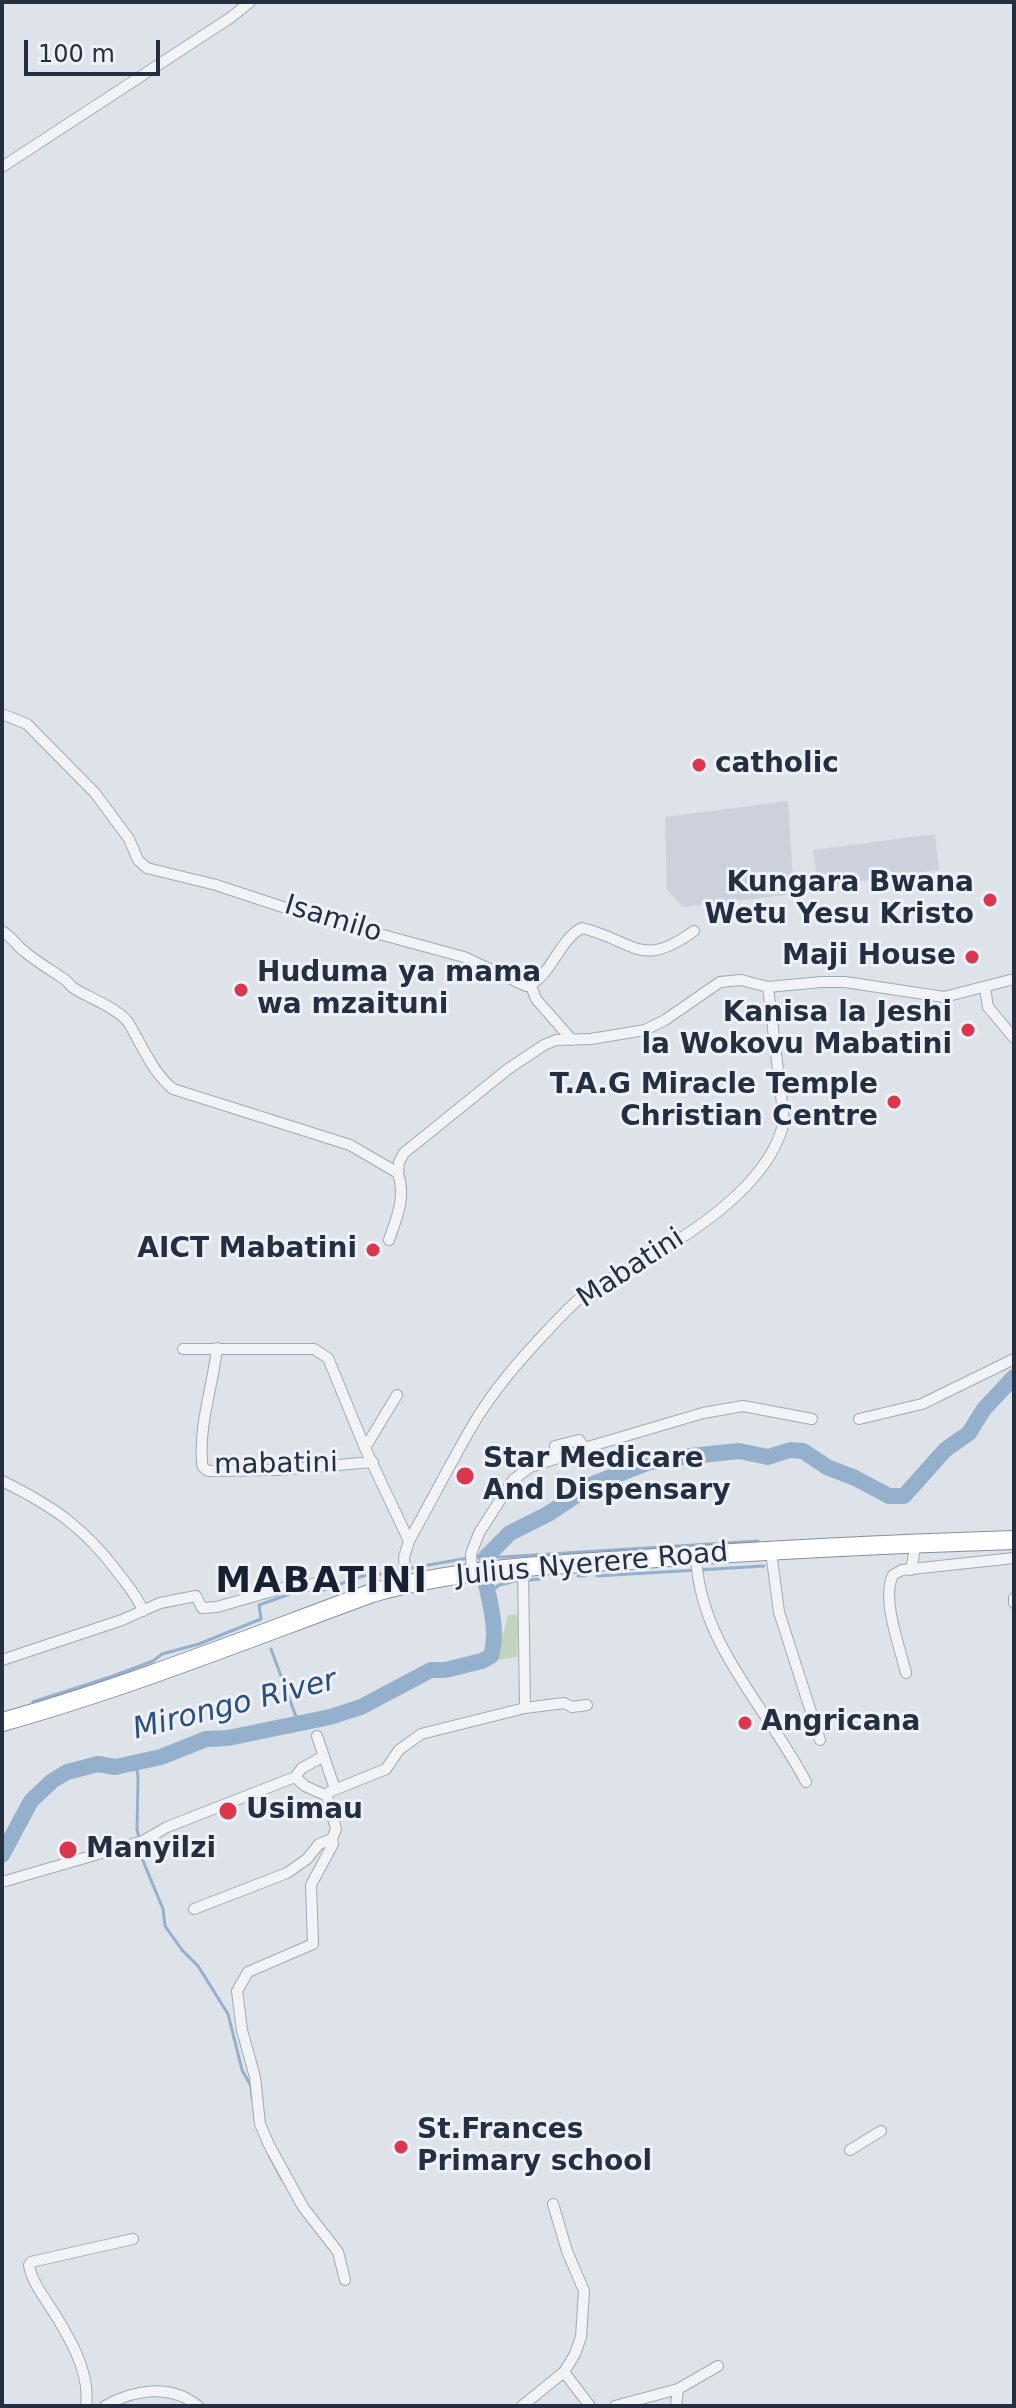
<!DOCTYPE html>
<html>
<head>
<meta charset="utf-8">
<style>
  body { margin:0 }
  #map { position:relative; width:1016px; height:2408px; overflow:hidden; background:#dee2e9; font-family:"DejaVu Sans",sans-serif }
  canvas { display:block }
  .frame { position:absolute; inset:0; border:4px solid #252f42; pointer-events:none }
  .scale { position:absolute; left:24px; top:40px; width:136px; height:36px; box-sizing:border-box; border:4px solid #252f42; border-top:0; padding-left:10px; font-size:24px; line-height:28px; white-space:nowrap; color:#252f42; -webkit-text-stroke:6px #eef1f7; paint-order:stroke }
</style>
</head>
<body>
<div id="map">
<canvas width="1016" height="2408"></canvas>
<div class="frame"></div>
<div class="scale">100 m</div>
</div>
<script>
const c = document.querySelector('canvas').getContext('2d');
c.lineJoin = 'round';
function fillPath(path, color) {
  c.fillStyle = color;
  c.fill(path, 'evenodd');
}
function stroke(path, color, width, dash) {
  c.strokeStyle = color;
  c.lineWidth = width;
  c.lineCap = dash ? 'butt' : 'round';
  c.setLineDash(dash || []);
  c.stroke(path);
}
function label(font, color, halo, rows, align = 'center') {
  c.font = font + ' "DejaVu Sans",sans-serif';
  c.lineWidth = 6;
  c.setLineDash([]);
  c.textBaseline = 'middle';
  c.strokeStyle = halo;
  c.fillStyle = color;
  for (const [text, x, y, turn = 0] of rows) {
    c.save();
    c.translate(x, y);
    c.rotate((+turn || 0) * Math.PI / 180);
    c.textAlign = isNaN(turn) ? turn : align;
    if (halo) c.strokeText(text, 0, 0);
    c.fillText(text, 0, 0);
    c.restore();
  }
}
fillPath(new Path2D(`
  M788,801L794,894L682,907L667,889L665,817Z
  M935,834L939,870L818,887L813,850Z`), '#ccd1db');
fillPath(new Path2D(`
  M519,1614L517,1657L496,1660L508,1615Z`), '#c3d4be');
stroke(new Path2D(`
  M490,1552L496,1557H502L758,1541
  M411,1568L486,1555
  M578,1576H586
  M597,1576L764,1566
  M530,1580L540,1579
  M317,1588L323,1590L363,1576L399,1572
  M488,1594L499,1585L520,1580
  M261,1619L259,1605L306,1588
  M271,1649L298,1722
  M33,1702L113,1676L153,1661L162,1654L199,1644L261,1619
  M136,1761L138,1778L137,1830L139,1837
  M142,1847L141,1856L163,1909L165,1926L182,1950L198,1966L228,2014L242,2070L251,2086L252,2098
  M269,2155L282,2179`), '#95b0cd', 3);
stroke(new Path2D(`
  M486,1557L510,1533L548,1514L593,1484L647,1463L672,1458L739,1451L768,1457L790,1450L803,1451L827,1467L855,1478L889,1496H904L945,1450L969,1433L984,1409L1014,1377
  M2,1855L31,1801L52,1781L67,1772L98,1764L115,1767L161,1757L206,1739L228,1738L330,1717L361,1707L431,1670H445L482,1661L491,1656C498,1633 491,1607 486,1584`), '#95b0cd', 16);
const minor = new Path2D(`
  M2,167L230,18L250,2
  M2,714L27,724L95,793L129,839L138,860L147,868L216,885L298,912L464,957L526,986C549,981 559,939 582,928C635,941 640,970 694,931
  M2,931C12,937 16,945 25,952C36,961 49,969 61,977C67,980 70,986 75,989C88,997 119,1009 128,1022C142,1045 152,1072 173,1089L350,1145L398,1173C406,1197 397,1217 389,1240
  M531,986L536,999L572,1040
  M985,988L988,1007L1014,1038
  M398,1173L399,1162L404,1153L508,1069L544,1045L556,1040L591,1039L645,1030L665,1020L720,982L741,980L768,987L821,982H845L944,997L1014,979
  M217,1348C213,1385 199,1424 202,1461C202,1468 203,1467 208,1471L279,1470L373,1462
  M183,1349H314L328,1358L365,1448L409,1541
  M859,1419L922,1404L1014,1359
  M365,1448L397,1395
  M2,1481C53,1506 85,1528 119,1574C128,1586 138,1597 143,1611
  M771,1552L779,1612L820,1740
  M696,1555C699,1644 767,1707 806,1782
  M523,1567L525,1708
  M911,1570L916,1543
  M472,1573L471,1554L479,1533L513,1480L530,1467L558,1458L555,1446L579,1440L583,1446L588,1447L703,1413L743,1406L812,1419
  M406,1584L404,1557L409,1541C432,1500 453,1458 477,1418C497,1386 523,1356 549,1329C560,1317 572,1304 584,1295C609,1277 637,1265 663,1249C709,1222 774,1175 784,1120L768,987
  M1014,1598V1603
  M2,1660L122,1620L160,1603L196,1596L202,1608L217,1607L297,1584L304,1583L307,1586L319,1582
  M906,1673C900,1647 881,1599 893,1575L902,1570L1014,1558
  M317,1736L335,1789
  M295,1777L302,1768L324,1756
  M332,1839L333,1844L311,1885L313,1944L248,1972L237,1991L242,2030L255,2077L260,2124L269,2145L303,2207L338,2252L345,2280
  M2,1882L143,1841L167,1827L295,1777L305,1786L327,1796
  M194,1909L287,1873L307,1859L319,1844L332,1839L336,1829L327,1796L329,1792L386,1769L399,1750L421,1734L525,1708L564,1703L572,1707L587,1705
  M850,2150L881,2131
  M564,2372L590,2406
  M86,2406C91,2371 67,2333 49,2305C41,2293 31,2279 29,2265L31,2262L133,2239
  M105,2406C133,2390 170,2383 198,2406
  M522,2406L564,2372L575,2354L581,2337L584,2291L567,2251L553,2204
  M615,2406L678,2389L718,2366
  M676,2406L678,2389`);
const trunk = new Path2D(`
  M2,1722C128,1687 249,1638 372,1593C460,1568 552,1565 643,1559C766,1550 890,1544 1014,1540`);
stroke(minor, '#a3a9b4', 12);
stroke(trunk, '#848fa1', 20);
stroke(minor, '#f1f3f7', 10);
stroke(trunk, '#fff', 18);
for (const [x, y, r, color] of [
  [699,765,8,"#dc354d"],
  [990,900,8,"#dc354d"],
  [972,957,8,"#dc354d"],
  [241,990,8,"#dc354d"],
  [968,1030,8,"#dc354d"],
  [894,1102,8,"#dc354d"],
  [373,1250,8,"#dc354d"],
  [465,1476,10,"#dc354d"],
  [745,1723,8,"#dc354d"],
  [228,1811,10,"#dc354d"],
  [68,1850,10,"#dc354d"],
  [401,2147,8,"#dc354d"]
]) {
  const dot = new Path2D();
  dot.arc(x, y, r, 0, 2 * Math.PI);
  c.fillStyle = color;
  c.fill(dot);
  stroke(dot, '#eef1f7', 3);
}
label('bold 28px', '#252f42', '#eef1f7', [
  ["catholic",715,765],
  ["Kungara Bwana",974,884,"right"],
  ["Wetu Yesu Kristo",974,916,"right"],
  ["Maji House",956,957,"right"],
  ["Huduma ya mama",257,974],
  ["wa mzaituni",257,1006],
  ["Kanisa la Jeshi",952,1014,"right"],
  ["la Wokovu Mabatini",952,1046,"right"],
  ["T.A.G Miracle Temple",878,1086,"right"],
  ["Christian Centre",878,1118,"right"],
  ["AICT Mabatini",357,1250,"right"],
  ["Star Medicare",483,1460],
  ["And Dispensary",483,1492],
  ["Angricana",761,1723],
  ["Usimau",246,1811],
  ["Manyilzi",86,1850],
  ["St.Frances",417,2131],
  ["Primary school",417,2163]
], 'left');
label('28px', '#252f42', '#eef1f7', [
  ["Isamilo",333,920,17],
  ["Mabatini",631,1269,-33],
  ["mabatini",276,1465,-1],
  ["Julius Nyerere Road",592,1565,-5]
]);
label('italic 30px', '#2b4e7a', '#eef1f7', [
  ["Mirongo River",235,1706,-14]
]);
c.letterSpacing = '2px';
label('bold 36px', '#182132', '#eef1f7', [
  ["MABATINI",322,1583]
]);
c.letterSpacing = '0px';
</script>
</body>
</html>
